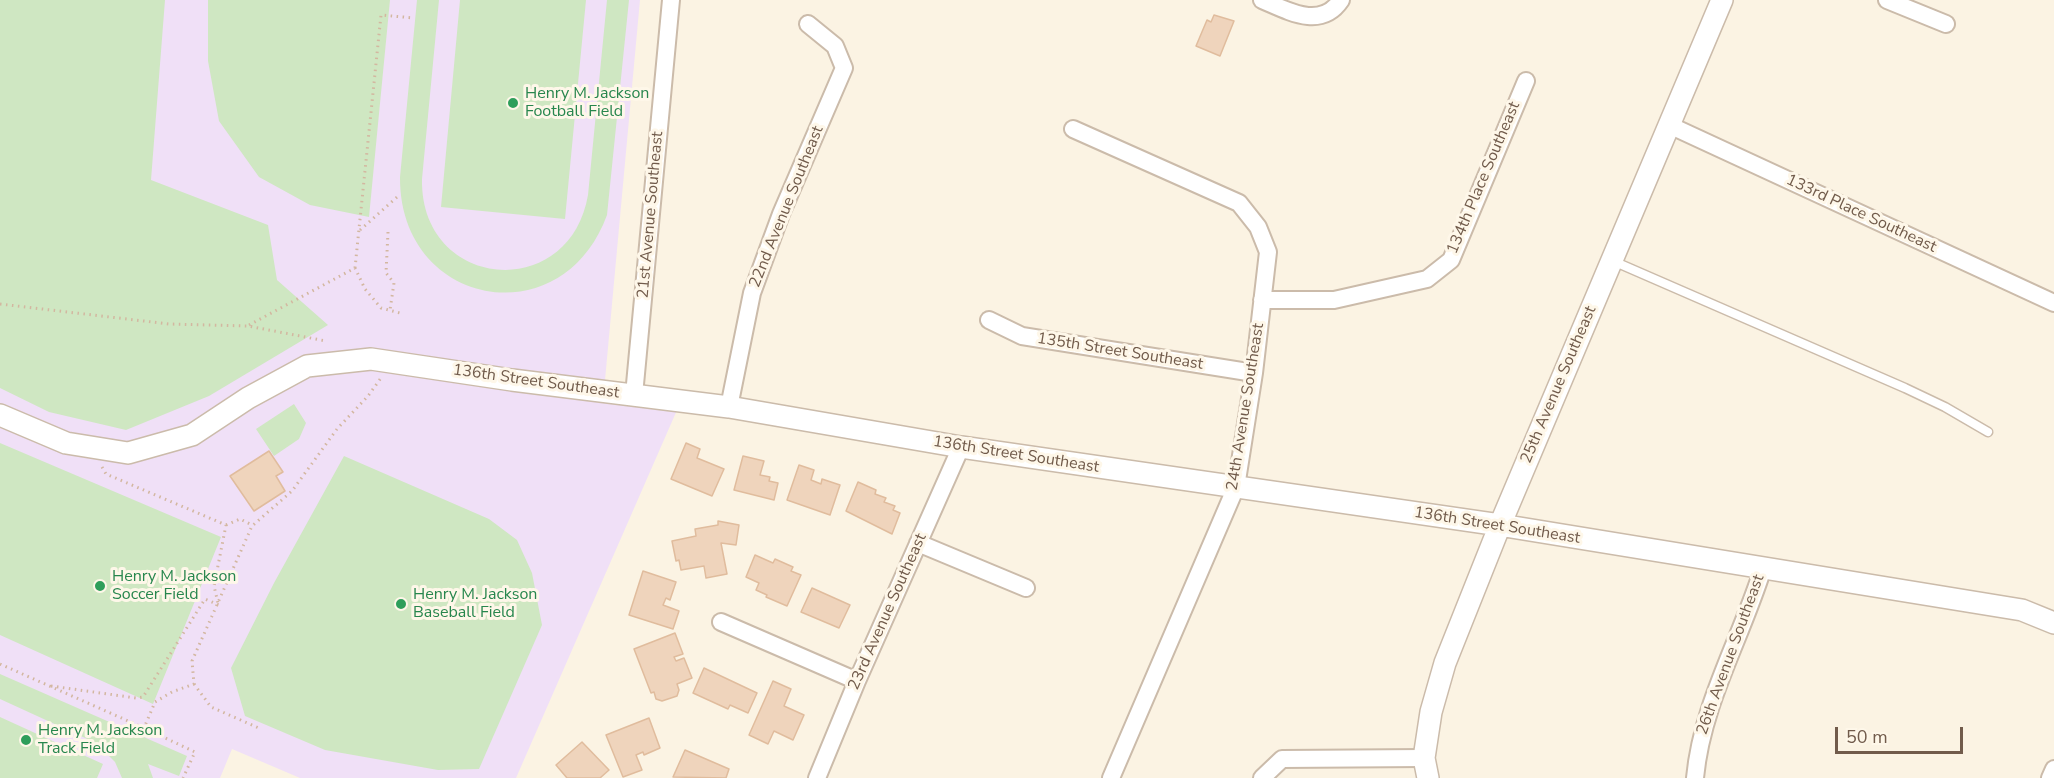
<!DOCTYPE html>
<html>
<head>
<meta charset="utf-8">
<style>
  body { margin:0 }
  #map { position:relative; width:2054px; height:778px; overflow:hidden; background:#fbf3e3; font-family:"Nunito Sans",sans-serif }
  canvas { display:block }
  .scale { position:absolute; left:1835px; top:727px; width:128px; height:27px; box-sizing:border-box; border:3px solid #715b4b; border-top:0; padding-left:8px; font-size:18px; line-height:21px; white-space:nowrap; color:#715b4b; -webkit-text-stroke:4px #fef7e9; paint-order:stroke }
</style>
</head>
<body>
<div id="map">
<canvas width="2054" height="778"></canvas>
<div class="scale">50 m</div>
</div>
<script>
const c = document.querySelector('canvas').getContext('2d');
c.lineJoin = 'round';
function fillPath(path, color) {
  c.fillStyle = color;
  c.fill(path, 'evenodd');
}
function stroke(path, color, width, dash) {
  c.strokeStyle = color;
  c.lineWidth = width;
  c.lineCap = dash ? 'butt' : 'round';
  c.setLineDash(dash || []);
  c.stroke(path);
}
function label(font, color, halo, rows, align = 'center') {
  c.font = font + ' "Nunito Sans",sans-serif';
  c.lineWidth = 6;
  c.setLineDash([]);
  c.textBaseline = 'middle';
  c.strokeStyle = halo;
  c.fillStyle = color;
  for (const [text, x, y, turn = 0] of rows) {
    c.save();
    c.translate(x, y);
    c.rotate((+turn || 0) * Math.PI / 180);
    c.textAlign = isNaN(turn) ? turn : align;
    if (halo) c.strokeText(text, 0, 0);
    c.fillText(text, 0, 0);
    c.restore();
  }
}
fillPath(new Path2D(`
  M118,0H640L604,391L681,401L516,778H300L232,749L220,778H0V144Z`), '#f0e0f7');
fillPath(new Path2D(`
  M0,0H165L151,180L268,225L277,280L328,325L209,396L126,430L49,412L0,388Z
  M208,0H390L369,217L310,205L259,177L219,121L208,61Z
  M417,0H439L422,179C420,290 569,304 588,195L607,0H629L607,215C562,338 399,307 400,177Z
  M460,0H586L565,219L441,207Z
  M294,404L306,423L299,439L274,456L256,429Z
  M0,443L221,537L153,704L0,635Z
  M344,456L489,519L517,540L532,573L542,625L479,769L438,770L325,750L245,716L231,668L274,583Z
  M0,674L187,756L179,776L148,764L153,778H122L115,762L96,743L0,699Z
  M0,717L103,764L97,778H0Z`), '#cfe7c2');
const building = new Path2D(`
  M1214,15L1234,21L1220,56L1196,46L1207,20L1211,22Z
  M686,443L700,449L697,458L724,469L712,496L671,479Z
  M269,451L283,472L276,476L285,491L254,511L230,476Z
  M743,456L764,461L760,475L770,477L769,481L778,483L774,500L734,490Z
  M799,465L814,470L811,480L821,484L822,479L840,485L830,515L787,500Z
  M858,482L876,490L875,494L886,498L884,502L895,506L893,510L900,513L892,534L846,511Z
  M718,521L739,525L736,545L721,543L727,574L706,578L704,566L681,570L679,560L676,561L672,541L696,536L695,529L718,525Z
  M755,555L773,563L775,559L793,567L791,571L801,575L787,606L766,597L767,595L756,590L759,583L746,577Z
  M643,571L676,582L670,600L666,598L663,605L679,611L673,629L629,615Z
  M812,588L850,605L839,628L801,612Z
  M675,633L683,654L674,657L676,661L684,658L692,678L677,684L679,690L677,696L662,701L656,699L654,692L651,693L634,649Z
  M704,668L757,693L748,713L730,705L728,709L693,693Z
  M773,681L791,689L784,706L804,715L793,740L774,731L768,744L749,735Z
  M649,718L660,748L644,755L643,752L636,755L642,770L623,777L606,735Z
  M582,742L609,770L600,778H567L556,765Z
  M685,750L729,769L726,778L673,777Z`);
fillPath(building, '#efd4bc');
stroke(building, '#e0bc9d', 1.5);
const service = new Path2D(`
  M1613,261L1905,388L1945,407L1988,432`);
const minor = new Path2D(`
  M1262,0C1288,11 1321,30 1341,0
  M1887,0L1946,24
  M1669,125L2054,303
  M1073,129L1239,203L1258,227L1268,252L1254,373L1236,487L1111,778
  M1262,300H1334L1427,279L1451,260L1526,81
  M989,320L1022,336L1254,373
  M634,395L671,0
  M729,407L752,293L781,214L844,68L835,46L808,24
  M918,543L1026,588
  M721,622L857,681
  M817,778L857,681L961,447
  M1262,778L1282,759L1424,758
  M1695,778C1702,703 1741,639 1763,568
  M2050,778L2054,769`);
const tertiary = new Path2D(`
  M0,415L66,443L128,453L192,435L248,398L307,366L371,359L512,380L729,407L961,447L1500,525L2022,610L2054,623
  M1428,778L1424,758L1431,712L1445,663L1500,525L1722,0`);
stroke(service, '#cbbbaa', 11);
stroke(minor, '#cbbbaa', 20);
stroke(tertiary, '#cbbbaa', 24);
stroke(new Path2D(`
  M360,230L397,197
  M388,232L386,273L394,283L390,310
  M355,268L381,15L414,18
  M0,304L169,324L248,326L326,341
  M249,325L355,268L365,289L381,308L400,313
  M102,467L106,474L226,525L214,586L218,603
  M226,525L240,519L252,525
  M0,664L144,728L155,702L172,692L194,684L192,661L252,526L292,491L337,429L368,396L381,378
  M194,684L211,707L261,729
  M51,686L136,698L143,697L205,599L219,605
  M144,728L195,752L183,778`), '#d3b7a0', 3, [1.5, 4.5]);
stroke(service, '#fff', 8);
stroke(minor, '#fff', 16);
stroke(tertiary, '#fff', 21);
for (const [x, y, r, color] of [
  [513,103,6,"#2e9e5b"],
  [100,586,6,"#2e9e5b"],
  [401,604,6,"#2e9e5b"],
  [26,740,6,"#2e9e5b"]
]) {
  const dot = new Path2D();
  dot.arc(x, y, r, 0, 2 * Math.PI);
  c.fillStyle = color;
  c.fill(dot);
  stroke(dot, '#fef7e9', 2);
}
label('16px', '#27864d', '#fef7e9', [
  ["Henry M. Jackson",525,94],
  ["Football Field",525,112],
  ["Henry M. Jackson",112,577],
  ["Soccer Field",112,595],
  ["Henry M. Jackson",413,595],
  ["Baseball Field",413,613],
  ["Henry M. Jackson",38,731],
  ["Track Field",38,749]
], 'left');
label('16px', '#715b4b', '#fef7e9', [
  ["134th Place Southeast",1484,178,-67],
  ["22nd Avenue Southeast",787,207,-68],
  ["133rd Place Southeast",1861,214,25],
  ["21st Avenue Southeast",651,215,-85],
  ["135th Street Southeast",1120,352,9],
  ["136th Street Southeast",536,382,8],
  ["25th Avenue Southeast",1559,385,-67],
  ["24th Avenue Southeast",1246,407,-81],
  ["136th Street Southeast",1016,455,9],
  ["136th Street Southeast",1497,526,9],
  ["23rd Avenue Southeast",888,612,-66],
  ["26th Avenue Southeast",1731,655,-70]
]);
</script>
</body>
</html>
